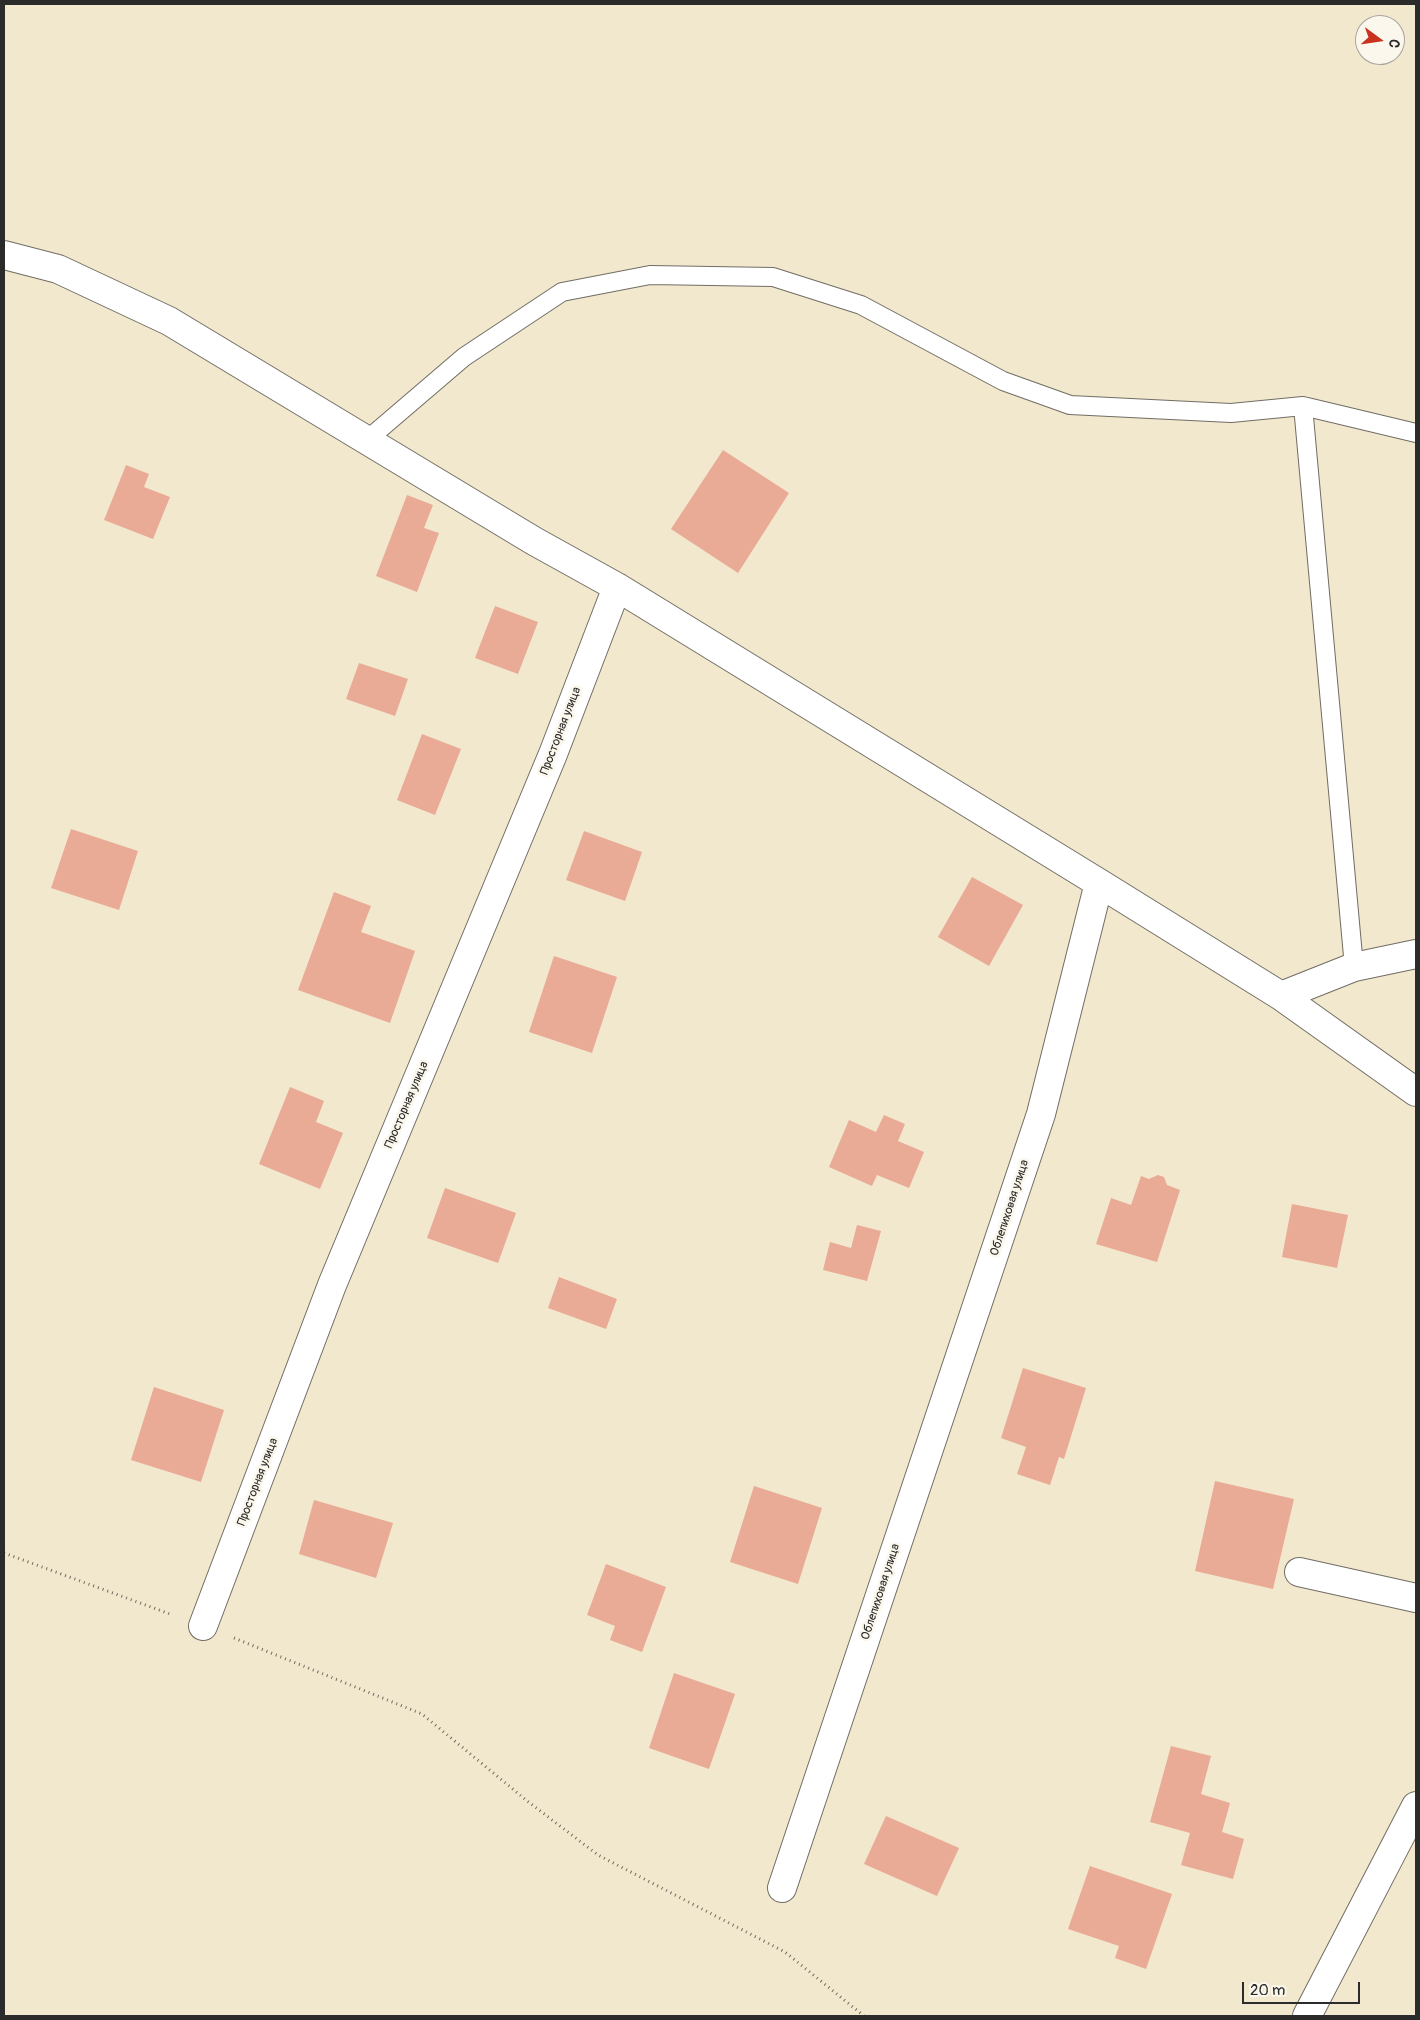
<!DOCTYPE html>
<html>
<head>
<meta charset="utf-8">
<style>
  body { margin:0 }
  #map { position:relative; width:1420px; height:2020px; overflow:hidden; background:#f2e8ce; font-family:Pangolin,sans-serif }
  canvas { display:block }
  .frame { position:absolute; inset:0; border:5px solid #2b2b2b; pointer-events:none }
  .north { position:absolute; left:1355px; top:15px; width:50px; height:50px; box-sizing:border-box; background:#fbf7ec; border:1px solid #a8a59f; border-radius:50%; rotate:104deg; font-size:14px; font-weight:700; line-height:20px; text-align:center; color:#2b2b2b }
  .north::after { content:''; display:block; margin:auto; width:18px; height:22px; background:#c8321e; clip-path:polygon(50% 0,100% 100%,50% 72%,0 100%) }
  .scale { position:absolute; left:1242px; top:1982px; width:118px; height:22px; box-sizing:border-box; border:2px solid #2b2b2b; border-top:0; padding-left:6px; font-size:15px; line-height:18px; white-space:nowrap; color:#2b2b2b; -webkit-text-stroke:4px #fbf7ec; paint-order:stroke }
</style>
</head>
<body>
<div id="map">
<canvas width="1420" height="2020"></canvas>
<div class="frame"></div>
<div class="north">С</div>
<div class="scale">20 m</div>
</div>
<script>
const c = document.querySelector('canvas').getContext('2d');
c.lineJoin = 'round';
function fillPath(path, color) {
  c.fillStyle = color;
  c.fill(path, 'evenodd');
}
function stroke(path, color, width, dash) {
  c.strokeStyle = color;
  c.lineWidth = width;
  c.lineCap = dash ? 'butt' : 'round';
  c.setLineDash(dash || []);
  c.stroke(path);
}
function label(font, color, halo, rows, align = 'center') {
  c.font = font + ' Pangolin,sans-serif';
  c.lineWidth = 5;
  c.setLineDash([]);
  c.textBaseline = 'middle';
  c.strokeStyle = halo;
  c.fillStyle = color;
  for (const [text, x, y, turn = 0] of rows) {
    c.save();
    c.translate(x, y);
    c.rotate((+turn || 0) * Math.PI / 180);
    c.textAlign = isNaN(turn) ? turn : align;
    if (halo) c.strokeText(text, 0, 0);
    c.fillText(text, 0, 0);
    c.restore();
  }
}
fillPath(new Path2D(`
  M723,450L789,493L738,573L671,529Z
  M126,465L149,474L144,487L170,497L153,539L104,520Z
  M407,495L433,505L424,528L439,533L417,592L376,576Z
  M495,606L538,622L518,674L475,658Z
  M359,663L408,679L395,716L346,699Z
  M422,734L461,749L435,815L397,800Z
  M71,829L138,851L119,910L51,888Z
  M584,831L642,852L625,901L566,880Z
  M972,877L1023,905L989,966L938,937Z
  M334,892L371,906L361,932L415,951L390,1023L298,990Z
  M554,956L617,977L592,1053L529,1032Z
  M290,1087L324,1101L316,1122L343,1133L320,1189L259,1164Z
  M884,1115L905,1124L898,1141L924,1152L909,1188L877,1175L872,1186L829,1167L849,1120L876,1132Z
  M1158,1175L1164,1177L1167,1185L1180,1190L1157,1262L1096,1244L1111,1198L1131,1205L1141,1176L1149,1179Z
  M445,1188L516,1213L498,1263L427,1238Z
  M1292,1204L1348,1215L1337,1268L1282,1257Z
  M857,1225L881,1231L867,1281L823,1270L830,1242L851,1248Z
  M559,1277L617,1299L606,1329L548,1308Z
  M1023,1368L1086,1388L1064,1459L1059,1457L1050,1485L1017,1474L1026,1447L1001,1438Z
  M154,1387L224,1410L201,1482L131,1460Z
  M1215,1481L1294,1499L1273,1589L1195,1571Z
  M754,1486L822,1508L798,1584L730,1562Z
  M314,1500L393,1523L376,1578L299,1554Z
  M606,1564L666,1587L642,1652L610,1640L615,1626L587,1615Z
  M674,1673L735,1694L709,1769L649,1748Z
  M1171,1746L1211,1756L1201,1794L1230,1803L1222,1832L1244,1839L1233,1879L1181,1865L1190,1833L1150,1822Z
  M886,1816L959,1848L937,1896L864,1864Z
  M1090,1866L1172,1894L1146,1969L1115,1958L1119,1946L1068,1929Z`), '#e9aa96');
const lane = new Path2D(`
  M1303,406L1354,967
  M367,440L464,357L562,292L650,275L773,277L861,305L1003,381L1070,405L1231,413L1303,406L1416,433`);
const street = new Path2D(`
  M4,255L58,269L169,321L534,541L617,587L1099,883
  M1281,996L1354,967L1416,954
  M1299,1572L1416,1598
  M203,1626L332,1285L553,754L617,587
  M782,1888L1041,1114L1099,883L1281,996L1416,1092
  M1307,2016L1416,1806`);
stroke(lane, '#716d64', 20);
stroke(street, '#716d64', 30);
stroke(new Path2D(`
  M4,1553L170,1614
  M234,1638L422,1714L526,1800L598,1855L785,1952L864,2016`), '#716d64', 3, [1, 4]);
stroke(lane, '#fff', 18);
stroke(street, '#fff', 28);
label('12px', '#2b2b2b', '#fbf7ec', [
  ["Просторная улица",561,731,-69],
  ["Просторная улица",407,1105,-67],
  ["Облепиховая улица",1010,1208,-72],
  ["Просторная улица",258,1482,-69],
  ["Облепиховая улица",881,1592,-72]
]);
</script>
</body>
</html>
